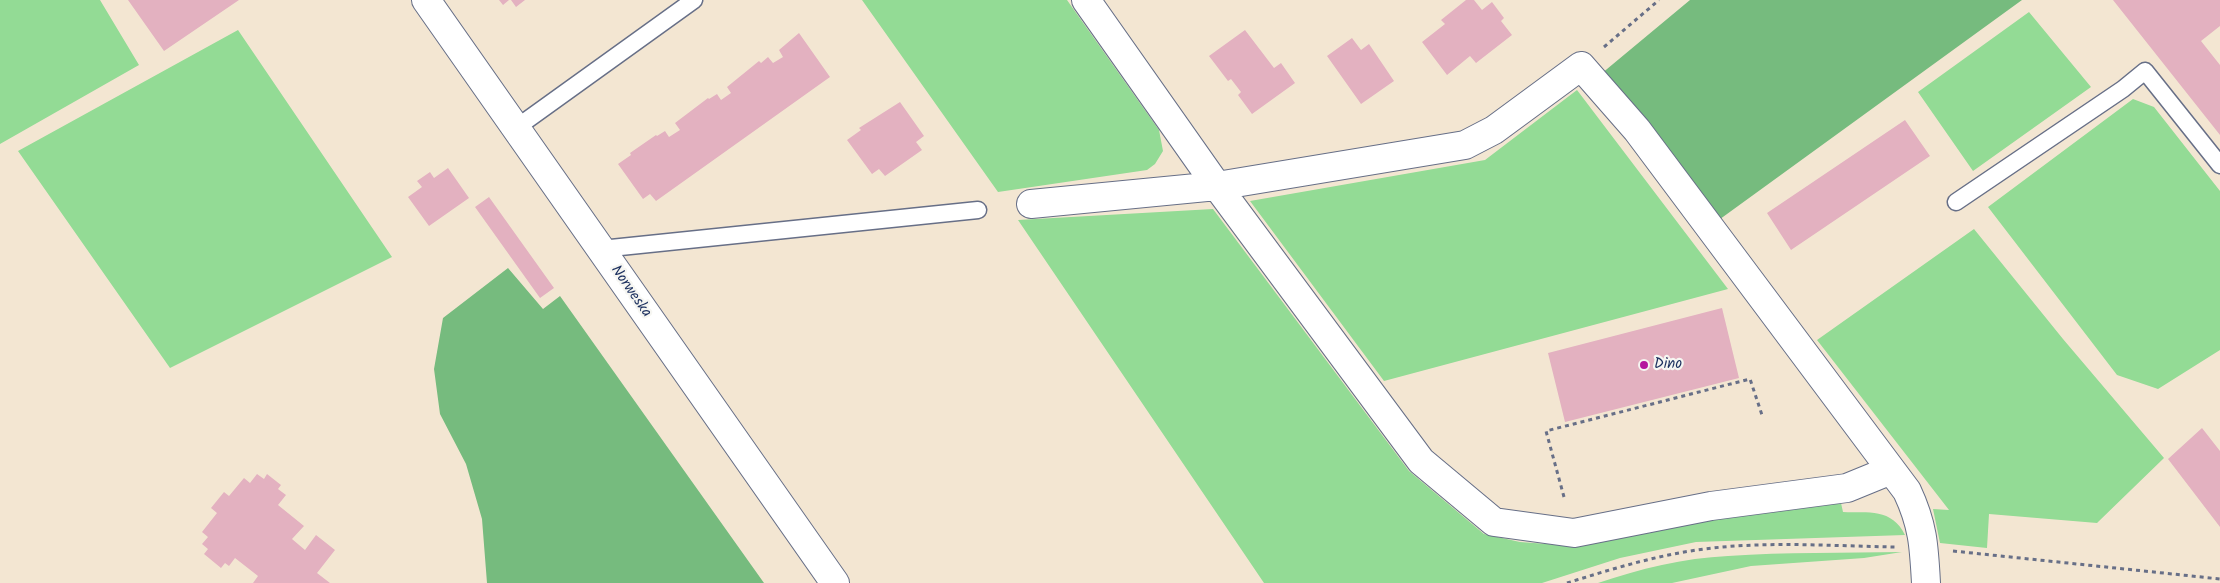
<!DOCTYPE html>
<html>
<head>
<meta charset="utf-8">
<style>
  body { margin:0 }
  canvas { display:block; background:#f3e6d2 }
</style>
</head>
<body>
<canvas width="2220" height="583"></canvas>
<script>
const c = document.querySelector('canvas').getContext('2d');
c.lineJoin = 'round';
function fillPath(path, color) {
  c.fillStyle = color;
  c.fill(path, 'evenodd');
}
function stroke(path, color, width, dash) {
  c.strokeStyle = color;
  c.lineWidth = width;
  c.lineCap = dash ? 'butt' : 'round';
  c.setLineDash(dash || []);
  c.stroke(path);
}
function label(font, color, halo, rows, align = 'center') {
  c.font = font + ' Kalam,sans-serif';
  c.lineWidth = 4.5;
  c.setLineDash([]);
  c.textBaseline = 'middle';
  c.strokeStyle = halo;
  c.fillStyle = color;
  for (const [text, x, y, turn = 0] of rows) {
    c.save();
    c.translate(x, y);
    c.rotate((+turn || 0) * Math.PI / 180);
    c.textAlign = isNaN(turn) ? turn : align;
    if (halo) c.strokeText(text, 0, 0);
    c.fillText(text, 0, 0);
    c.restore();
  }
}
fillPath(new Path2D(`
  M0,0H100L139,65L0,144Z
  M862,0H1067L1159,130L1163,151L1155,164L1147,170L998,192Z
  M2029,12L2091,87L1973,171L1918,92Z
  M238,30L392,257L170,368L18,151Z
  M1577,90L1728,289L1384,381L1250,201L1485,160Z
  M2133,99L2154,107L2220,191V350L2158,389L2117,375L1988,207Z
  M1213,209L1409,471L1484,534L1520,542L1574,546L1799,501L1841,503L1843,512C1868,513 1892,508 1905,535L1696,542L1620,558L1542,583H1264L1018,220Z
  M1974,229L2063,339L2164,458L2097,523L1989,514L1987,548L1940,543L1933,509L1949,510L1817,340Z
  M1902,552L1864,558L1751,566L1672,583H1598C1639,569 1684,558 1728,556C1786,552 1844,553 1902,552Z`), '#93db95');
fillPath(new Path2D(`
  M1690,0H2022L1716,222L1601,74Z
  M508,268L543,309L560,296L764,583H487L482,519L466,464L440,414L434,369L443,318Z`), '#76bb7e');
fillPath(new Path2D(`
  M128,0H239L164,51Z
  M499,0H509L503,5Z
  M511,0H525L516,7Z
  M1466,0H1474L1482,10L1492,2L1504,18L1501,21L1512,35L1476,63L1470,56L1447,75L1422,42L1445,24L1441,20Z
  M2113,0H2220V26L2201,41L2220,65V135Z
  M1245,30L1274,68L1281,63L1295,83L1252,114L1238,95L1241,92L1231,79L1228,81L1209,56Z
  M799,33L830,77L656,201L650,194L643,199L618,164L631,155L630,153L656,135L657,136L665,131L669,137L680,130L675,123L708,98L709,99L717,94L721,100L731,93L727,87L759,61L761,63L768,57L773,63L783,57L779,50Z
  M1352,38L1361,50L1369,44L1394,81L1361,104L1327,56Z
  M900,102L924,136L916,142L922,150L885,176L879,169L872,174L847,140L861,130L859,128Z
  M1905,120L1930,156L1791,250L1767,213Z
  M448,168L469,198L429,226L408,197L422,187L417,181L430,172L434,178Z
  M489,197L554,288L540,298L475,207Z
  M1722,308L1739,378L1565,422L1548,353Z
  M2202,428L2220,451V527L2168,459Z
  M257,474L264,479L267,474L281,485L278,489L286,495L278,505L304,526L292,539L305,550L316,535L335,550L317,573L330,583H253L258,576L235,558L229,566L225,563L221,568L204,554L208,549L202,544L208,537L202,532L217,513L211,508L224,492L229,496L244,478L250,483Z`), '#e3b1c0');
const service = new Path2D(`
  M516,128L694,0
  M1956,202L2123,89L2145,71L2220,165
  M601,249L978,210`);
const minor = new Path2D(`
  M426,0L835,583
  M1086,0L1217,186L1421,461L1494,522L1574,533L1711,506L1847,488L1891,470
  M1031,204L1217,186L1465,145L1494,130L1581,66L1637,130L1907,491C1923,525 1924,546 1926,583`);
stroke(service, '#676f87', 19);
stroke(minor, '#676f87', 30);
stroke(new Path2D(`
  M1604,47L1659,0
  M1564,497L1546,431L1750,379L1762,415
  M1953,551L2220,579
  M1567,583C1612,569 1657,555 1704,549C1767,541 1832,546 1895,547`), '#676f87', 3, [4, 4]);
stroke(service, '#fff', 16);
stroke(minor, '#fff', 28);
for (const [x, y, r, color] of [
  [1644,365,5,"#b5179e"]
]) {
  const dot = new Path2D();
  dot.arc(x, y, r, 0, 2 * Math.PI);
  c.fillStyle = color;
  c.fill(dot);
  stroke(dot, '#f6f6f2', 2);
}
label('15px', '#1b2f5e', '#f6f6f2', [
  ["Norweska",630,292,55]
]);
label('15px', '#1b2f5e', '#f6f6f2', [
  ["Dino",1654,365]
], 'left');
</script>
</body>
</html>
